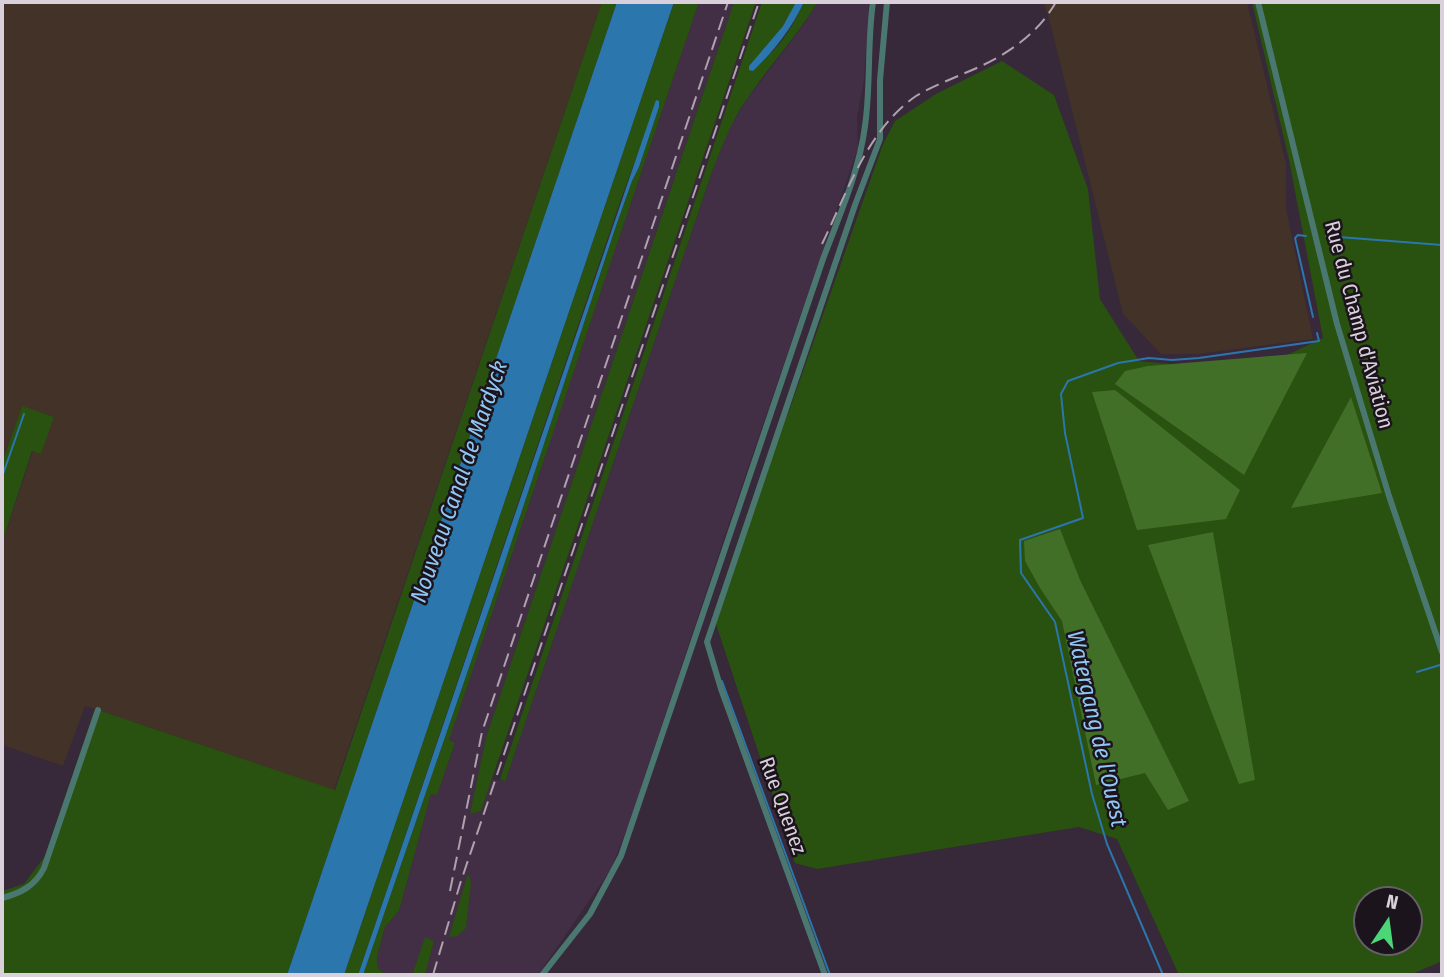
<!DOCTYPE html>
<html>
<head>
<meta charset="utf-8">
<style>
  body { margin:0 }
  #map { position:relative; width:1444px; height:977px; overflow:hidden; background:#37283a; font-family:"Fira Sans Condensed",sans-serif }
  canvas { display:block }
  .frame { position:absolute; inset:0; border:4px solid #dad0db; pointer-events:none }
  .north { position:absolute; left:1353px; top:886px; width:70px; height:70px; box-sizing:border-box; background:#1b141c; border:2px solid #675f68; border-radius:50%; rotate:13deg; font-size:19px; font-weight:700; line-height:28px; text-align:center; color:#dad0db }
  .north::after { content:''; display:block; margin:auto; width:24px; height:32px; background:#4bd677; clip-path:polygon(50% 0,100% 100%,50% 72%,0 100%) }
</style>
</head>
<body>
<div id="map">
<canvas width="1444" height="977"></canvas>
<div class="frame"></div>
<div class="north">N</div>
</div>
<script>
const c = document.querySelector('canvas').getContext('2d');
c.lineJoin = 'round';
function fillPath(path, color) {
  c.fillStyle = color;
  c.fill(path, 'evenodd');
}
function stroke(path, color, width, dash) {
  c.strokeStyle = color;
  c.lineWidth = width;
  c.lineCap = dash ? 'butt' : 'round';
  c.setLineDash(dash || []);
  c.stroke(path);
}
function label(font, color, halo, rows, align = 'center') {
  c.font = font + ' "Fira Sans Condensed",sans-serif';
  c.lineWidth = 5;
  c.setLineDash([]);
  c.textBaseline = 'middle';
  c.strokeStyle = halo;
  c.fillStyle = color;
  for (const [text, x, y, turn = 0] of rows) {
    c.save();
    c.translate(x, y);
    c.rotate((+turn || 0) * Math.PI / 180);
    c.textAlign = isNaN(turn) ? turn : align;
    if (halo) c.strokeText(text, 0, 0);
    c.fillText(text, 0, 0);
    c.restore();
  }
}
fillPath(new Path2D(`
  M2,2H602L334,790L85,706L63,766L2,745V543L33,451L42,453L22,406L2,463Z
  M1043,2H1247L1286,164V208L1313,339L1198,354H1161L1123,314L1049,19Z`), '#423227');
fillPath(new Path2D(`
  M699,2H734L486,737L471,814L481,811L492,779L505,781L712,172L729,129L747,99L805,23L818,2H869L864,81L857,117L858,148L726,532L628,826L611,869L538,975H425L434,941L425,938L412,975H386L378,968L377,957L385,927L399,911L431,793L437,794L455,743L448,741Z`), '#422e45');
fillPath(new Path2D(`
  M602,2H617L287,975H2V891L24,884L45,856L95,709L335,790Z
  M674,2H699L449,740L455,743L437,795L431,794L399,911L385,927L377,957L378,968L386,975H363L495,592L615,229L632,181L639,167L659,107L657,101L621,199L358,975H344Z
  M734,2H756L481,811L470,814L486,737Z
  M762,2H796L783,26L749,66C776,57 793,26 804,2H818C797,36 770,65 747,99C731,121 722,147 712,172L505,782L500,779Z
  M1252,2H1442V961L1410,975H1179L1117,839L1079,827L817,869L795,863L713,615L746,517L789,411L883,144L895,121L936,94L1002,61L1054,95L1088,189L1100,299L1139,361L1192,366L1287,355L1323,338L1289,160ZM1367,900H1409V942H1367Z
  M22,406L54,417L41,454L32,451L2,543V463Z
  M468,873L471,883L466,928L457,936L449,937Z
  M425,937L434,941L425,975H412Z`), '#29510f');
fillPath(new Path2D(`
  M1307,353L1244,475L1115,384L1125,371L1148,366Z
  M1115,390L1240,490L1226,519L1137,530L1092,392Z
  M1351,397L1382,493L1291,508Z
  M1060,529L1080,580L1189,801L1168,810L1145,773L1096,785L1062,621L1040,588L1025,561L1024,541Z
  M1213,532L1255,780L1239,784L1148,545Z`), '#426f28');
fillPath(new Path2D(`
  M617,2H674L344,975H287Z
  M796,2H804C792,28 774,51 753,71L749,70V66L783,26Z
  M656,100L659,101V107L639,167L632,181L615,229L495,592L363,975H358Z`), '#2b76ad');
stroke(new Path2D(`
  M1306,236L1298,235L1295,238L1313,317
  M1326,236L1442,245
  M2,477L24,414
  M1417,672L1440,665
  M722,681L830,975
  M1163,975L1107,844L1092,794L1055,622L1021,573L1020,540L1083,518L1065,433L1061,394L1068,381L1118,363L1149,358L1172,360L1199,358L1319,341L1317,333`), '#2b76ad', 2);
stroke(new Path2D(`
  M1258,2L1337,324L1389,496L1442,652
  M2,898C21,893 35,886 44,868L98,710
  M542,975L590,914L621,856L823,259C839,216 859,173 865,126C871,85 867,43 873,2
  M825,975L721,689L707,642L855,205L880,139V80L887,2`), '#4a7770', 6);
stroke(new Path2D(`
  M822,244C847,193 867,130 916,96C931,87 949,80 965,73C1002,58 1036,37 1056,2
  M450,891L482,732L728,2
  M433,975L460,884L759,2`), '#aea2af', 2, [14, 7]);
label('21px', '#dad0db', '#1b141c', [
  ["Rue du Champ d'Aviation",1358,325,75],
  ["Rue Quenez",782,806,70]
]);
label('italic 23px', '#91c7f4', '#1b141c', [
  ["Nouveau Canal de Mardyck",460,482,-71],
  ["Watergang de l'Ouest",1096,729,77]
]);
</script>
</body>
</html>
